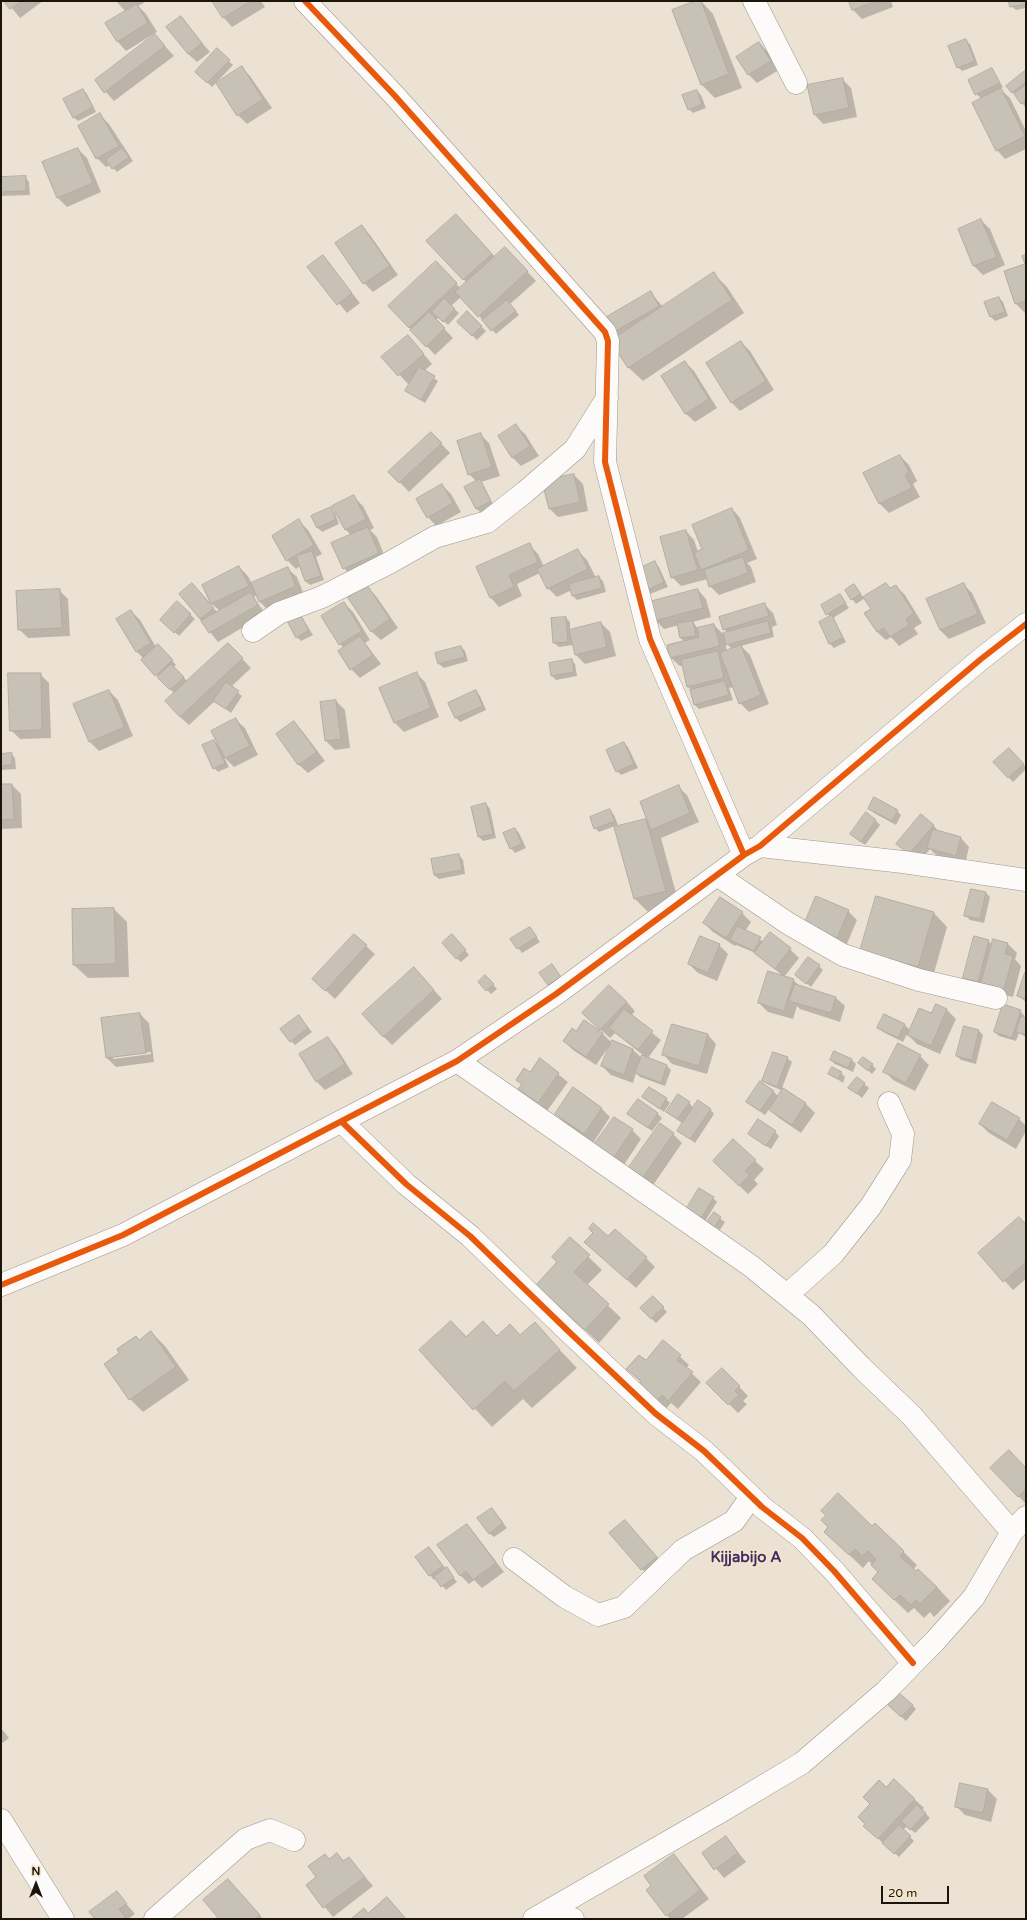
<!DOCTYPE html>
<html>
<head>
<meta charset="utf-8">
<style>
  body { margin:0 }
  #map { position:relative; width:1027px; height:1920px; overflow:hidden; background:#ebe2d4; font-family:"Varela Round",sans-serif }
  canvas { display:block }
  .frame { position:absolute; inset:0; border:2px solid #1b150c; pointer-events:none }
  .north { position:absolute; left:16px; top:1864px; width:40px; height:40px; -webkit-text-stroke:3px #f4e5cb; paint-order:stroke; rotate:0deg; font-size:11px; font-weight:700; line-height:16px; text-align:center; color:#1b150c }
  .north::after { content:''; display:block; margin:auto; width:14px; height:18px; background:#1b150c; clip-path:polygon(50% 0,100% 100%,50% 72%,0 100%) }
  .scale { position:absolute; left:881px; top:1886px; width:68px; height:18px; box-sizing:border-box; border:2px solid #1b150c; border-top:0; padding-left:5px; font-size:12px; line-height:14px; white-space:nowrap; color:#1b150c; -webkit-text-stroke:3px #f4e5cb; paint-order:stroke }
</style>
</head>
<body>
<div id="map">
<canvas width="1027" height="1920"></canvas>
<div class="frame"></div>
<div class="north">N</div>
<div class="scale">20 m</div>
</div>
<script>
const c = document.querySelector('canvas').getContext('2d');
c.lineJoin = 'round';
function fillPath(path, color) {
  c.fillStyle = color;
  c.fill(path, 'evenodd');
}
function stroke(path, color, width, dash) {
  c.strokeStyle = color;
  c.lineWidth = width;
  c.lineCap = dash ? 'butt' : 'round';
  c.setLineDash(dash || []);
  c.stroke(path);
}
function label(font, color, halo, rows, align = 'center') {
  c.font = font + ' "Varela Round",sans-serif';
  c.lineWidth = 4;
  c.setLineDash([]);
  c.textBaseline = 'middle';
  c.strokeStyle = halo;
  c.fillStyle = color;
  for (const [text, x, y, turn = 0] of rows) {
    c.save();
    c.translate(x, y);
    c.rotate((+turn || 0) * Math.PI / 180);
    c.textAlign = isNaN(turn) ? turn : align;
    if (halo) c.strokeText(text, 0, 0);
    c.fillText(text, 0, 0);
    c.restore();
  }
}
fillPath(new Path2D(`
  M6,1H43L20,18Z
  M116,1H143L144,3L138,6L146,14L157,32L126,51L118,42L126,12Z
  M213,1H261L265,7L232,27L224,18Z
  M698,1H701L713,14L742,88L715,98L702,85L673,10Z
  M850,1H891L893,7L862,19L853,10Z
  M1010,1H1026V8L1016,10L1011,6Z
  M180,17L210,52L197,62L188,54Z
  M155,35L174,56L114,101L96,81Z
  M965,40L970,44L978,65L962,71L958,67Z
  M759,43L768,52L779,70L757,83L748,74Z
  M217,50L233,65L212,87L197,72Z
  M241,67L250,76L272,108L247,124L238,115Z
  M992,70L1003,87L1000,89L1010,98L1026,131V149L1005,159L997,150L982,99L976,94Z
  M1026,71V108L1013,92Z
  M842,79L851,88L857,117L823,124L815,115Z
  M83,90L87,94L96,112L78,121L73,117Z
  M697,91L701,95L706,108L693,113L689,109Z
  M100,115L109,124L133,161L117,172L110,165L106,167L97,158Z
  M78,149L87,158L101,192L67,207L58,198L43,163Z
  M25,177L29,182L30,195L1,196V178Z
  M981,220L990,229L1005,265L983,275L974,266L959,230Z
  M465,224L495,257H514L536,281L510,304L519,315L496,334L461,297L451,306L459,313L448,325L439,317L436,320L453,338L435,355L389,306L445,272L461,289L467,283L427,241Z
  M361,226L370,235L398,275L373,292L364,283Z
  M323,257L360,303L347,313L309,268Z
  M1026,265V313H1025L1016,304L1005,272Z
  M714,274L727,287L744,313L643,381L629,368L612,341L619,336L615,332L651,293L663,307Z
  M999,298L1003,302L1008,316L995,321L991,317Z
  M467,313L486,331L477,340L459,322Z
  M741,342L750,351L774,390L740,411L731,402Z
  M416,345L432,364L424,371L438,381L425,403L406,391L412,380L408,384L383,357Z
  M685,362L694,371L717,408L695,422L686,414L662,376Z
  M516,426L525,434L539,456L521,466L512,457Z
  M431,433L450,453L409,492L390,472Z
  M480,434L489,443L500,476L481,482L494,506L481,513L477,509L466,487L477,482L469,474Z
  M900,456L909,465L917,481L913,484L920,497L889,513L880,504L864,473Z
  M574,475L583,484L588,511L558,517L549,508Z
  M442,485L451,494L461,512L436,526L428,517Z
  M354,497L363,506L374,528L370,530L377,537L387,562L348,573L344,568L351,535L345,529Z
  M330,509L335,513L339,524L322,532L317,527Z
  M732,509L740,518L757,559L747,563L751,567L756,582L719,595L710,586L708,579L681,586L672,577L686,531L694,540L698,552L703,550Z
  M299,521L308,530L322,554L316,557L324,580L310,585L305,581L300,566L296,569L287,560Z
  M529,545L538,554L544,567L578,551L587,560L596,578L599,577L603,581L606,592L577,600L573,596L572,590L557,597L548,588L540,573L517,584L522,596L499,607L491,598L477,568Z
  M655,563L659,567L668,587L650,594L637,571Z
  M239,567L248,576L252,584L288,569L297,577L304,595L268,610L259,601L257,595L253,597L266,614L218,642L180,594L192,584L217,612L220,611L212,604L203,585Z
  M963,584L972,593L986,623L949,639L940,630Z
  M854,586L864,598L896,586L905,595L922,623L914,628L918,634L899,646L891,637L886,640L877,632L872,609L865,598L856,604L846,591Z
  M367,587L376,596L398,628L381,640L372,632L349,599Z
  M59,590L68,599L70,636L28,638L19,629Z
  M698,590L706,599L711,617L693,622L698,629L714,625L723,634L728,633L724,629L764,604L773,613L777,625L772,627L774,637L741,646L750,655L769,704L749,712L740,703L734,687L729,688L733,700L699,709L695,705L691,690L687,686L683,666H680L671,658L684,642L681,638L679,625L664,629L655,620ZM725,642L732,649L727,651Z
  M840,595L849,608L833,618L846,642L834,648L830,644L820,622L830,617L822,606Z
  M177,603L195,619L179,636L162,620Z
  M344,603L353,612L370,640L365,643L381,664L360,678L351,669L339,652L344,648L340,644Z
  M131,611L140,620L156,647L162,649L176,665L174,667L188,682L228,644L251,668L231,687L242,696L231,713L215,701L189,725L180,717L175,694L142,660L143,658L137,652L117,620Z
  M299,613L313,635L301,641L297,637Z
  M566,618L570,622V630L601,623L610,632L616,656L585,664L576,655L573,645L559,647L554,643Z
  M461,647L465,651L468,661L444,668L439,664Z
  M571,660L575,664L577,676L556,680L552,676Z
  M416,673L425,682L439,717L404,732L395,723Z
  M40,674L49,683L51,738L20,739L11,730Z
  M109,691L118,700L133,736L99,751L90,742L74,705Z
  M476,691L480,696L486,710L460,722L456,718L449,703Z
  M336,701L345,710L350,748L335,750L326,741Z
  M236,720L245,728L258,755L234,767L224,757L229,767L218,772L214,768V741L219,746Z
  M294,723L303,732L325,761L308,773L299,765L277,735Z
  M624,743L628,747L638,768L621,775L617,771Z
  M1009,749L1026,767V769L1013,782L995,762Z
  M11,754L15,758L16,769L1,770V755Z
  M1,785H12L21,794L22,828L1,829Z
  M678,787L687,795L699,822L661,838L679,904L648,912L635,899L646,820L650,824Z
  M486,804L490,809L496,838L483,841L479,837Z
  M870,808L897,811L901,815L896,825L874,813Z
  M610,811L614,815L618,825L599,832L595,828Z
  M876,821L880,825L865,845L855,838Z
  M933,825L939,832L961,838L969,847L965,864L938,857L930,849L919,862L898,844Z
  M515,829L519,833L526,848L515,853L511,848Z
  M459,855L463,860L465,874L439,879L434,875Z
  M972,890L986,893L990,897L984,923L970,920L966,916Z
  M877,897L934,913L947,927L932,980L875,964Z
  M114,909L127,922L129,977L88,978L74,965Z
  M848,911L857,920L846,946L814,934Z
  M742,913L751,922L745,931L764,942L790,949L799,958L784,977L793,980L800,986L836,998L845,1006L840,1022L800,1009L797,1006L793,1019L768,1012L759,1003L784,977L756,953L736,945L735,946L713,932L704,923Z
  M530,928L540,942L522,953L512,939Z
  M456,940L469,955L461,962L456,958Z
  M988,941L993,945L1008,944L1017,953L1015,959L1021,966L1013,997L973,987L964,978Z
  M719,945L728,954L717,981L698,973L689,964Z
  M366,946L375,954L335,999L323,988Z
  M552,965L564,981L553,989L540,973Z
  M819,966L823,970L811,987L796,975Z
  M1026,974V1002L1018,996Z
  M485,976L497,989L491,994L479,982Z
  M422,977L442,999L392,1045L383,1036Z
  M627,1002L635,1011L631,1016L661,1040L648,1058L667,1066L671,1070L665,1086L640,1077L636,1073L633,1083L611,1075L602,1066L610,1045L596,1065L573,1050L564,1041L576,1032L584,1021L603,1034L612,1043V1042L633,1050L642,1058L643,1055L615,1033L610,1038L592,1022Z
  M936,1005L947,1010L956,1019L940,1054L917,1044L907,1034L903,1042L883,1032L879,1028L885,1016L905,1025L910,1030L932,1015Z
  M1020,1011L1024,1015L1023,1018L1026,1019V1037L1019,1033L1016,1041L999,1036L995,1032Z
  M140,1014L149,1023L154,1062L116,1067L107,1058L102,1019ZM151,1052V1054L113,1059V1056Z
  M303,1021L312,1032L295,1045L291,1041Z
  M979,1031L983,1035L976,1064L961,1060L957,1056Z
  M708,1035L716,1044L707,1074L672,1064L664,1055Z
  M327,1038L336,1047L353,1074L325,1090L316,1081Z
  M834,1052L852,1060L856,1064L853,1072L835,1064L831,1060Z
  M920,1056L929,1065L915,1091L893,1080L885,1071Z
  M787,1058L792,1062L782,1088L806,1104L815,1113L801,1133L779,1118L769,1109L765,1115L752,1106L773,1091L779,1097L783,1091L767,1084L763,1080Z
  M540,1060L568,1082L547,1111L520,1089L522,1085L517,1080L530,1073Z
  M872,1065L876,1069L872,1074L864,1067Z
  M841,1073L845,1077L843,1083L830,1074Z
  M857,1078L869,1088L862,1098L850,1088Z
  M643,1097L666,1099L670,1103L664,1112Z
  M689,1103L694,1108L710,1109L714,1114L695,1143L679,1131L683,1124L667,1112Z
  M601,1108L610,1117L593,1143L565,1123L556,1114Z
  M628,1114H658L662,1118L652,1131Z
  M614,1118L632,1130L641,1139L622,1168L603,1155Z
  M1019,1119L1026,1126V1131L1016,1149L989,1133L980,1124Z
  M775,1132L779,1136L771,1149L754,1138Z
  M673,1134L682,1143L651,1188L629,1170Z
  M755,1161L764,1169L754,1180L758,1184L748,1194L723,1170Z
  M713,1198L717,1202L704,1223L690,1215Z
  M714,1214L725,1222L720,1230L709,1222Z
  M1026,1224V1279L1013,1290L979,1253Z
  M594,1233L609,1238L646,1258L655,1267L636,1288L585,1242Z
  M570,1239L602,1270L587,1285L621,1318L599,1343L550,1298L558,1262Z
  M653,1297L667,1312L656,1323L641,1308Z
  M451,1322L467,1337L521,1336L535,1324L577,1368L532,1408L523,1399L492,1427L420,1350Z
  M151,1332L165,1346L189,1380L143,1412L130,1399L139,1341Z
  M663,1341L689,1365L686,1368L701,1382L678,1409L671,1403L665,1410L641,1382L628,1369L646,1362Z
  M722,1369L748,1396L743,1401L747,1404L738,1413L708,1383Z
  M991,1468L1026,1469V1504Z
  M492,1509L507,1528L494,1537L489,1533Z
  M875,1524L917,1565L913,1570L937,1587L950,1601L934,1617L930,1612L924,1618L914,1608L908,1613L886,1592L879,1573L869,1561L863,1568L839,1545Z
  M467,1525L475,1534L504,1572L482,1588L474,1580L469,1584L460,1575Z
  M633,1530L665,1566L651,1579L611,1533Z
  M429,1548L457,1582L446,1590L436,1578L434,1580L430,1575Z
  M912,1705L916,1709L906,1721L893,1709Z
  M1,1728L9,1738L1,1744Z
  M894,1780L924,1808L922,1810L930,1818L915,1833L907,1826L903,1830L914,1841L899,1857L873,1834L866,1824L871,1804Z
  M988,1790L997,1799L991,1822L965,1815L956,1806Z
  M726,1837L746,1862L724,1878L703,1853Z
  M337,1854L345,1862L349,1858L373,1886L333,1917L307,1885L318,1877L329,1860Z
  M674,1855L682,1864L709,1899L682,1919H670L667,1915L652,1886Z
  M237,1889L263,1919H221Z
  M117,1893L135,1914L128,1919H96Z`), '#0003');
const building = new Path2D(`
  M4,1H22L10,9Z
  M212,1H251L223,18Z
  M695,1H701L729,74L701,85L672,10Z
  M849,1H877L852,10Z
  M1009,1H1026V4L1010,7Z
  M137,4L148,23L117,42L105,23Z
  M181,16L202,43L188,54L166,27Z
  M155,34L165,46L104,93L95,80Z
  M966,39L975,61L957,68L948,46Z
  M759,42L771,61L748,75L736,57Z
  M217,48L230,60L207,83L195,72Z
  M242,66L263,99L237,116L216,83Z
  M992,68L1000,83L975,95L968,80Z
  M1026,70V82L1012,93L1006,86Z
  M843,78L849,108L814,115L807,85Z
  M1026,85V100L1021,104L1014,94Z
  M1001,88L1025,136L996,151L972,103Z
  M83,89L93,107L73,118L63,99Z
  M697,90L702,104L688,110L682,95Z
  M100,113L119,146L96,159L78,126Z
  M78,148L93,183L57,198L42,162Z
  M122,148L129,157L112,169L106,160Z
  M26,176V191L1,192V177Z
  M456,214L492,254L463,280L426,241Z
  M981,219L997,257L973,266L958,229Z
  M362,225L390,266L363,284L335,243Z
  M505,247L528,271L478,317L455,292Z
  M323,255L352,293L337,305L307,267Z
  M1026,255V301L1015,304L1004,271L1025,264L1022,256Z
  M436,261L457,283L409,328L388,306Z
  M714,272L732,300L628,368L610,341Z
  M651,291L659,306L614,332L605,318Z
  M999,297L1005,312L990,317L984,302Z
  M444,298L455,309L443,322L432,312Z
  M507,300L516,311L491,331L482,320Z
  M467,311L482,326L472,336L457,322Z
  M429,312L445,328L426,347L410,330Z
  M408,335L424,354L398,376L381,357Z
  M741,341L766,381L731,403L706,363Z
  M685,361L709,399L685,414L661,376Z
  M419,367L435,376L421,400L405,391Z
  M516,424L530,446L512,458L498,436Z
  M431,432L442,443L399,483L388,472Z
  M481,433L492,467L468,475L457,441Z
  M900,455L909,472L905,475L912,488L879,504L863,473Z
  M574,474L580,502L549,509L542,481Z
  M480,479L491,501L476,509L464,487Z
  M442,484L453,503L427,518L416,499Z
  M354,495L366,519L345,530L332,506Z
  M331,507L336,519L317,528L311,516Z
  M732,508L749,550L701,570L694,553L702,549L692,525Z
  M299,519L314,545L286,561L272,536Z
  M368,527L379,553L343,569L331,543Z
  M686,530L698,570L671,578L660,537Z
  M530,543L538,562L509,575L514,587L490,598L476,567Z
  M578,549L588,569L547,589L537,569Z
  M312,551L321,576L305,581L296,556Z
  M743,557L748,573L709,587L704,570Z
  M655,561L664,582L645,591L636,570Z
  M239,566L249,586L211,604L202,585Z
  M288,567L296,586L259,602L251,583Z
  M599,576L602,588L572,596L569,584Z
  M192,583L214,608L200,619L179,594Z
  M886,583L890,588L896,585L914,613L906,619L909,625L890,637L884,628L877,632L864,613L871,609L863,597Z
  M964,583L978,614L940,630L926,599Z
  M854,584L861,594L851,600L845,590Z
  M367,585L390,619L371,632L348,598Z
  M60,589L62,628L18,630L16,591Z
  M698,589L703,608L654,621L649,602Z
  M251,592L258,605L209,633L201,621Z
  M840,594L846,603L826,615L821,605Z
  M177,601L191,614L174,633L160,620Z
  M344,602L362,631L339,645L321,616Z
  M765,603L769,616L723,630L719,617Z
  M131,610L151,643L136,652L116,619Z
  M299,612L309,630L296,638L286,619Z
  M832,615L843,638L829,644L819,622Z
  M566,617L568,642L553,643L551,618Z
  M693,621L696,636L680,638L677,623Z
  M768,621L771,633L726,645L723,633Z
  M601,622L607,647L575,655L569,630Z
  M714,624L720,646L670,658L667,645L699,637L697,628Z
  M360,636L373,655L350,670L338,651Z
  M228,643L243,658L180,717L165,701Z
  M158,644L173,660L155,676L141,660Z
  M741,645L761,695L739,704L720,653Z
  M461,646L465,657L438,664L435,653Z
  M718,651L724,678L687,687L681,660Z
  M572,659L574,672L551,676L549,663Z
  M171,664L184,677L170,690L157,677Z
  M417,672L431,708L394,723L379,688Z
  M8,673H41L42,730L10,731Z
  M725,681L729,695L694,705L690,690Z
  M226,682L239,691L226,709L213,701Z
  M109,690L125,727L89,742L73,704Z
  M476,690L483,706L455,718L448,703Z
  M336,700L341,739L325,741L320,702Z
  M236,718L250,746L225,758L211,731Z
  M294,721L317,752L298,765L276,734Z
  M214,740L225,763L213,769L202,745Z
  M624,742L634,764L616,772L606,750Z
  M1009,748L1024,764L1008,778L993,762Z
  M12,753V765L1,766V754Z
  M1,784H12L14,819L1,820Z
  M679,785L690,813L651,830L640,802Z
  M874,797L898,810L892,821L868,809Z
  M486,803L493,834L478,837L471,807Z
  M610,809L615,821L594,829L590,817Z
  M866,812L876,820L861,842L850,834Z
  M921,814L934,825L909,854L896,844Z
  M646,819L666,891L634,899L614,827Z
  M515,828L522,844L510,849L503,833Z
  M933,829L961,837L956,856L927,848Z
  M459,854L462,870L434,875L431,859Z
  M971,889L986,892L980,919L964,916Z
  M816,896L849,910L837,938L804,925Z
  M876,896L934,912L918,967L860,951Z
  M720,897L743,912L726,938L703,923Z
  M114,908L116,964L73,965L72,909Z
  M737,926L761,937L754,951L730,940Z
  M530,927L537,937L517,949L510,939Z
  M770,932L791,948L775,969L754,953Z
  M354,934L367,945L325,991L312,979Z
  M452,934L466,950L456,959L442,943Z
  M700,936L720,944L708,973L688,964Z
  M974,936L989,940L978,982L963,978Z
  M993,939L1008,943L1005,954L1013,956L1004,989L981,983Z
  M808,957L820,965L806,984L795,975Z
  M552,964L561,977L548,985L539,973Z
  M414,967L434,990L383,1037L362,1014Z
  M768,971L794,979L784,1011L758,1003Z
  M1025,973H1026V999L1017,996Z
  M485,975L494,984L486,991L478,982Z
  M795,984L836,997L831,1013L789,1001Z
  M609,985L627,1002L600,1030L582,1013Z
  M936,1004L947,1009L931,1046L907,1035L919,1008L931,1013Z
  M1003,1004L1021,1010L1012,1038L994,1032Z
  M624,1009L653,1031L638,1050L609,1028Z
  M140,1013L146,1053L106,1058L101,1018Z
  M884,1014L905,1024L898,1038L877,1028Z
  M299,1015L308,1028L290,1042L280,1029Z
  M1021,1016L1026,1018V1035L1016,1032Z
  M584,1020L603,1033L586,1057L563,1041L572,1028L576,1031Z
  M672,1024L708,1034L699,1066L662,1055Z
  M964,1026L979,1030L972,1060L956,1056Z
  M328,1037L345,1064L316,1082L299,1054Z
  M612,1040L633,1049L624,1075L601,1066Z
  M898,1043L921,1055L906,1083L883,1072Z
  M834,1051L852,1059L848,1068L830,1060Z
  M773,1052L788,1057L777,1087L762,1081Z
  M642,1055L667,1065L661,1083L635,1073Z
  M863,1057L873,1064L868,1071L858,1063Z
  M540,1058L559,1073L538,1103L518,1089L522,1084L516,1080L524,1068L530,1072Z
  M832,1067L842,1072L838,1079L828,1074Z
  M857,1077L865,1083L857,1094L848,1088Z
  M760,1081L774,1091L760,1111L746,1102Z
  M573,1087L602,1108L584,1134L555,1114Z
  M649,1087L667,1098L660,1109L642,1097Z
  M783,1088L806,1103L792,1125L769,1110Z
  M678,1094L690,1102L677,1119L666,1112Z
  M638,1099L658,1113L648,1128L627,1114Z
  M698,1100L711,1109L690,1139L677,1131Z
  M992,1102L1020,1118L1007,1140L979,1124Z
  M614,1117L633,1129L612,1160L593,1146Z
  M758,1119L776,1131L766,1146L748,1134Z
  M660,1123L674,1133L641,1180L627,1170Z
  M733,1139L756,1160L745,1171L750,1175L739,1186L713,1161Z
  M699,1188L714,1197L700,1220L685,1211Z
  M714,1212L721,1217L715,1227L707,1222Z
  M1019,1217L1026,1224V1262L1003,1282L978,1253Z
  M593,1223L608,1236L615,1229L647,1257L627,1280L584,1242L593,1233L589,1229Z
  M570,1237L590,1255L574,1272L609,1304L585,1330L536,1285L557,1262L552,1257Z
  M653,1296L664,1307L651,1319L640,1308Z
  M451,1321L466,1337L483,1321L497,1336L510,1324L520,1335L535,1322L560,1350L514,1391L505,1381L473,1410L419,1350Z
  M151,1331L176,1367L129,1400L104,1364L119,1353L117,1349L136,1336L139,1340Z
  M663,1340L681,1355L677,1360L693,1372L668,1401L662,1395L656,1402L636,1386L641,1381L626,1369L639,1355L646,1360Z
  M722,1368L740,1386L735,1391L739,1395L728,1405L706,1383Z
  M1009,1450L1026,1468V1489L1018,1497L990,1468Z
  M838,1493L872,1526L875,1523L904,1551L900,1556L916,1571L918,1569L937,1587L920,1604L916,1600L911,1605L900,1595L894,1600L872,1579L878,1572L871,1565L876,1559L868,1551L862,1556L855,1549L849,1555L824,1532L828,1527L821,1520L826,1515L821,1511Z
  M492,1508L503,1523L489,1534L477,1518Z
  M625,1520L657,1557L641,1570L609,1533Z
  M467,1524L496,1563L473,1580L466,1571L460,1576L437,1545Z
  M429,1547L443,1566L429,1576L415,1557Z
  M447,1567L454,1578L441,1587L434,1577Z
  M899,1693L913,1705L901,1717L888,1705Z
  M894,1779L915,1799L878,1839L863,1826L865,1824L858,1817L870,1804L863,1797L879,1780L886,1787Z
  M960,1783L988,1789L983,1813L955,1807Z
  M917,1805L926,1813L910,1830L901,1821Z
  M899,1825L911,1836L894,1854L882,1843Z
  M726,1836L738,1853L714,1870L702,1853Z
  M337,1853L343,1861L349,1857L365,1877L323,1908L306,1885L316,1877L308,1866L325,1854L329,1859Z
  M674,1854L700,1890L666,1916L646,1890L651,1886L644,1876Z
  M228,1879L260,1915L255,1919H219L203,1900Z
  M117,1891L127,1904L119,1909L125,1917L122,1919H95L89,1912Z
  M387,1897L406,1919H351L364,1908L368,1913Z`);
fillPath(building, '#c8c1b6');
stroke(building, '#b3aca1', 1);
const minor = new Path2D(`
  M305,1L395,96L605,332L608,341L605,462L650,639L744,855
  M754,1L796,83
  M253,631L279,613L322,597L389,563L435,537L487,522L525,492L575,449L607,398
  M760,846L903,862L1026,880
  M717,875L789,924L843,955L919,980L996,998
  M457,1061L751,1266L811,1315L861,1367L912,1416L1012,1532
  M342,1122L406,1184L470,1236L566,1329L656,1414L704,1451L762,1507L802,1538L834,1571L913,1663
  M1,1285L123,1235L457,1061L556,994L744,855L760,846L981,659L1026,624
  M787,1295L833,1254L871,1206L900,1160L903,1134L889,1103
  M514,1559L565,1597L598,1615L624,1607L683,1550L734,1521L751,1497
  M1,1820L63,1919
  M539,1917L546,1912L573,1919
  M155,1919L246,1839L270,1830L294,1840
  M534,1919L720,1812L802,1763L886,1691L935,1641L974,1597L1012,1532L1026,1517`);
stroke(minor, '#9c968b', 23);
stroke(minor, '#fcfbf9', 22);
stroke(new Path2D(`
  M305,1L395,96L605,332L608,341L605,462L650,639L744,855
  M342,1122L406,1184L470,1236L566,1329L656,1414L704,1451L762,1507L802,1538L834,1571L913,1663
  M1,1285L123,1235L457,1061L556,994L744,855L760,846L981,659L1026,624`), '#e8590c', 6);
label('bold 15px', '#422b66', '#f4e5cb', [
  ["Kijjabijo A",746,1558]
]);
</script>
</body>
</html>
